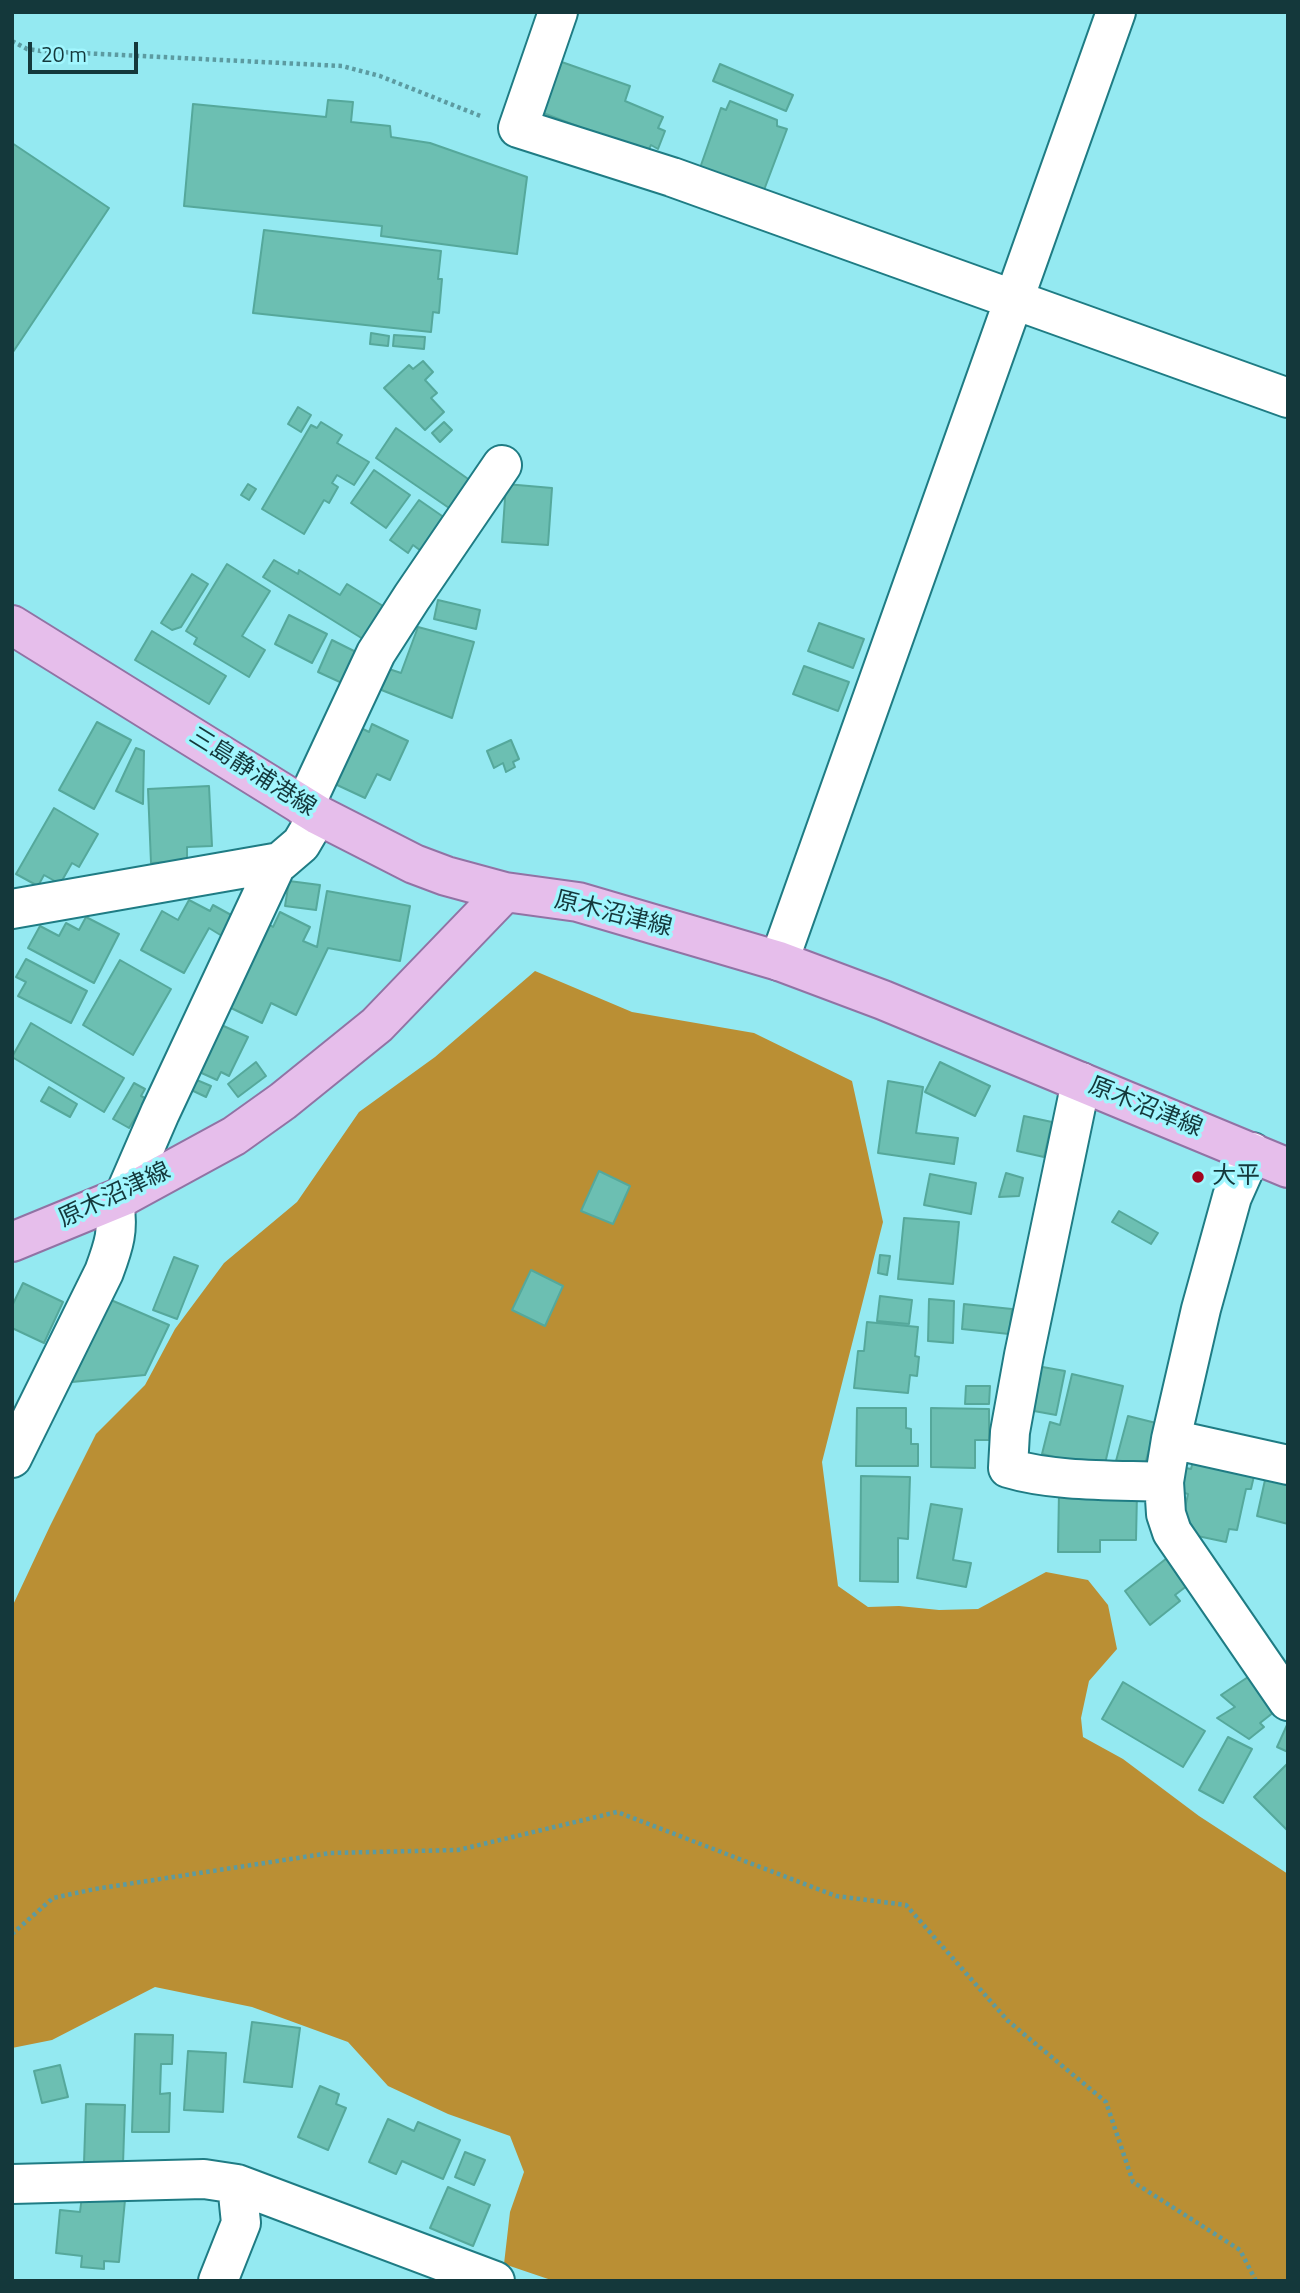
<!DOCTYPE html>
<html>
<head>
<meta charset="utf-8">
<style>
  body { margin:0 }
  #map { position:relative; width:1300px; height:2293px; overflow:hidden; background:#94e9f1; font-family:"Titillium Web",sans-serif }
  canvas { display:block }
  .frame { position:absolute; inset:0; border:14px solid #14383b; pointer-events:none }
  .scale { position:absolute; left:28px; top:42px; width:110px; height:32px; box-sizing:border-box; border:4px solid #14383b; border-top:0; padding-left:9px; font-size:21px; line-height:24px; white-space:nowrap; color:#14383b; -webkit-text-stroke:5px #a1f6fe; paint-order:stroke }
</style>
</head>
<body>
<div id="map">
<canvas width="1300" height="2293"></canvas>
<div class="frame"></div>
<div class="scale">20 m</div>
</div>
<script>
const c = document.querySelector('canvas').getContext('2d');
c.lineJoin = 'round';
function fillPath(path, color) {
  c.fillStyle = color;
  c.fill(path, 'evenodd');
}
function stroke(path, color, width, dash) {
  c.strokeStyle = color;
  c.lineWidth = width;
  c.lineCap = dash ? 'butt' : 'round';
  c.setLineDash(dash || []);
  c.stroke(path);
}
function label(font, color, halo, rows, align = 'center') {
  c.font = font + ' "Titillium Web","Noto Sans JP",sans-serif';
  c.lineWidth = 7;
  c.setLineDash([]);
  c.textBaseline = 'middle';
  c.strokeStyle = halo;
  c.fillStyle = color;
  for (const [text, x, y, turn = 0] of rows) {
    c.save();
    c.translate(x, y);
    c.rotate((+turn || 0) * Math.PI / 180);
    c.textAlign = isNaN(turn) ? turn : align;
    if (halo) c.strokeText(text, 0, 0);
    c.fillText(text, 0, 0);
    c.restore();
  }
}
fillPath(new Path2D(`
  M535,971L632,1012L754,1033L852,1081L883,1222L822,1462L838,1586L868,1607L899,1606L939,1610L978,1609L1046,1572L1088,1580L1108,1605L1117,1649L1089,1681L1081,1718L1083,1737L1123,1759L1199,1816L1288,1874V2281H554L504,2264L510,2212L524,2172L510,2136L448,2114L388,2086L348,2042L252,2007L155,1987L52,2040L12,2048V1607L50,1526L96,1434L145,1385L175,1329L224,1263L297,1202L359,1112L435,1057Z`), '#ba8f34');
const building = new Path2D(`
  M556,60L630,86L625,101L663,117L658,128L665,131L658,149L651,145L647,153L538,111Z
  M720,64L793,95L786,111L713,81Z
  M328,100L353,102L351,122L390,126L391,137L430,143L527,177L517,254L381,236L382,226L184,206L193,104L326,117Z
  M730,101L777,120V126L787,129L764,190L700,168L721,108L726,110Z
  M12,143L109,208L13,352L12,351Z
  M264,230L441,251L438,279H442L439,313L433,312L431,332L253,313Z
  M371,333L389,336L388,346L370,344Z
  M394,335L425,337L424,349L393,346Z
  M423,361L433,372L425,380L437,393L431,398L444,412L425,430L384,388L409,365L413,369Z
  M298,407L311,415L301,432L288,424Z
  M321,422L342,435L337,443L369,462L354,485L337,475L332,483L338,487L329,503L324,500L304,534L262,509L311,425L317,428Z
  M444,422L452,430L440,442L432,433Z
  M396,428L471,481L452,510L376,458Z
  M374,470L410,495L386,528L351,503Z
  M248,484L256,489L249,500L241,495Z
  M506,484L552,488L548,545L502,542Z
  M419,500L445,518L421,551L413,545L408,553L390,540Z
  M274,560L298,574L299,570L340,595L347,584L383,606L363,639L263,577Z
  M227,564L270,591L242,636L265,650L249,677L194,644L197,638L186,631Z
  M192,574L208,584L181,627L172,630L161,623Z
  M438,600L480,610L476,629L434,619Z
  M289,615L327,634L312,663L275,644Z
  M819,623L864,639L853,668L808,651Z
  M418,627L474,642L452,718L379,689L386,668L401,673Z
  M152,631L226,676L209,704L135,660Z
  M332,640L356,652L342,683L318,672Z
  M804,666L849,682L838,711L793,694Z
  M97,722L131,740L94,809L59,790Z
  M372,724L408,741L390,780L377,774L365,798L335,784L361,728L369,732Z
  M511,740L519,759L513,762L515,767L506,772L503,763L494,768L487,751Z
  M136,748L144,751L143,804L116,791Z
  M209,786L212,846L187,847V861L151,863L148,789Z
  M54,808L98,834L79,867L72,863L60,884L44,875L38,886L16,874Z
  M289,881L320,885L316,910L285,906Z
  M327,891L410,906L400,961L328,948L296,1015L271,1003L262,1023L227,1006L267,923L273,927L280,912L310,927L303,941L317,947Z
  M189,900L210,911L213,905L233,916L222,936L209,928L184,973L141,950L162,911L178,920Z
  M86,917L119,934L94,983L28,948L40,926L59,936L66,923L79,930Z
  M26,959L87,991L71,1023L18,996L26,982L16,977Z
  M120,960L171,989L133,1055L83,1025Z
  M31,1023L124,1078L104,1112L12,1057Z
  M217,1023L248,1037L229,1076L221,1072L217,1080L195,1070Z
  M256,1062L266,1076L238,1097L228,1084Z
  M940,1062L990,1086L975,1116L925,1092Z
  M192,1078L211,1086L206,1097L187,1088Z
  M888,1081L923,1087L916,1133L958,1138L954,1164L878,1153Z
  M134,1083L145,1089L141,1096L147,1099L129,1128L113,1119Z
  M49,1087L77,1104L70,1117L41,1101Z
  M1024,1116L1052,1122L1044,1157L1017,1151Z
  M599,1171L630,1186L613,1224L581,1211Z
  M1006,1173L1023,1178L1019,1196L999,1197Z
  M930,1174L976,1183L971,1214L924,1205Z
  M1119,1211L1158,1233L1151,1244L1112,1222Z
  M904,1218L959,1222L953,1284L898,1279Z
  M880,1255L890,1256L887,1275L878,1273Z
  M174,1257L198,1266L177,1319L153,1310Z
  M531,1270L563,1286L545,1326L512,1310Z
  M23,1283L63,1302L44,1343L12,1328V1306Z
  M880,1296L912,1300L909,1324L877,1321Z
  M929,1299L954,1301L953,1343L928,1341Z
  M111,1300L169,1325L145,1375L72,1382Z
  M964,1304L1012,1309L1009,1334L962,1329Z
  M867,1322L918,1327L915,1356L919,1357L917,1376L910,1375L908,1393L854,1388L858,1351H864Z
  M1037,1366L1065,1371L1056,1415L1034,1411L1038,1388L1032,1386Z
  M1072,1374L1123,1386L1104,1468L1042,1454L1050,1422L1060,1425Z
  M966,1386H990L989,1404H965Z
  M857,1408H906V1428L911,1429V1444H918V1466H856Z
  M931,1408L989,1409V1440H975V1468L931,1467Z
  M1128,1416L1156,1423L1144,1468L1116,1461Z
  M1195,1453L1256,1467L1251,1489H1246L1237,1530L1229,1529L1226,1542L1188,1534L1190,1523L1182,1522L1188,1494L1181,1492L1186,1468L1191,1469Z
  M1267,1471L1288,1476V1524L1257,1516Z
  M861,1476L910,1477L908,1539L898,1538V1582L860,1581Z
  M1059,1491L1137,1493L1136,1540H1100V1552H1058Z
  M931,1504L962,1509L953,1560L971,1563L966,1587L917,1578Z
  M1167,1558L1188,1585L1175,1595L1180,1601L1150,1625L1125,1591Z
  M1248,1677L1274,1712L1260,1723L1264,1727L1249,1739L1217,1718L1235,1707L1221,1695Z
  M1123,1682L1205,1731L1183,1767L1102,1719Z
  M1287,1725H1288V1752L1277,1747Z
  M1228,1737L1252,1749L1223,1803L1199,1790Z
  M1287,1764L1288,1765V1831L1254,1797Z
  M252,2022L300,2028L292,2087L244,2082Z
  M135,2034L173,2035L172,2064H161L160,2094L170,2093L169,2132H132Z
  M188,2051L226,2053L223,2112L184,2110Z
  M60,2065L68,2097L42,2103L34,2071Z
  M320,2086L339,2094L336,2104L346,2108L328,2150L298,2137Z
  M86,2104L125,2105L123,2164L84,2163Z
  M388,2119L414,2131L418,2122L460,2140L443,2179L402,2161L396,2174L369,2162Z
  M465,2152L485,2160L474,2185L455,2177Z
  M448,2187L490,2205L473,2246L430,2228Z
  M82,2196L125,2200L119,2262L104,2261V2269L81,2267L82,2256L56,2253L60,2210L80,2212Z`);
fillPath(building, '#6cbfb2');
stroke(building, '#55a89b', 2);
const minor = new Path2D(`
  M558,12L518,128L672,177L1288,398
  M304,807L376,653L412,597L502,465
  M12,909L280,862L301,844L318,815
  M779,961L1116,12
  M1081,1082L1024,1355L1010,1432L1008,1468C1054,1482 1116,1480 1164,1482L1171,1439L1201,1309L1232,1197L1252,1152
  M124,1196L160,1113L277,863
  M1171,1439L1288,1465
  M12,1458L104,1272C114,1245 119,1230 114,1201
  M1164,1482L1166,1514L1172,1532L1288,1701
  M12,2184L204,2179L237,2184L495,2281
  M218,2281L241,2223L237,2184`);
const major = new Path2D(`
  M12,625L318,815L414,864L446,876L505,892
  M12,1242L124,1196L234,1136L283,1101L377,1025L505,892L578,902L779,961L883,1000L1288,1168`);
stroke(minor, '#1f7c84', 42);
stroke(major, '#9173a4', 42);
stroke(new Path2D(`
  M12,41L27,49L41,51L342,66L380,76L483,117
  M12,1934L53,1898L95,1889L330,1853L458,1850L617,1812L836,1896L906,1905L1008,2021L1106,2102L1133,2182L1240,2250L1256,2281`), '#5c9ba1', 4.5, [3.5, 3.5]);
stroke(minor, '#fff', 38);
stroke(major, '#e6beeb', 38);
for (const [x, y, r, color] of [
  [1198,1177,7,"#a2041f"]
]) {
  const dot = new Path2D();
  dot.arc(x, y, r, 0, 2 * Math.PI);
  c.fillStyle = color;
  c.fill(dot);
  stroke(dot, '#a1f6fe', 2.5);
}
label('24px', '#14383b', '#a1f6fe', [
  ["三島静浦港線",252,773,32],
  ["原木沼津線",613,915,14],
  ["原木沼津線",1145,1108,22],
  ["原木沼津線",115,1196,-25]
]);
label('24px', '#14383b', '#a1f6fe', [
  ["大平",1212,1177]
], 'left');
</script>
</body>
</html>
